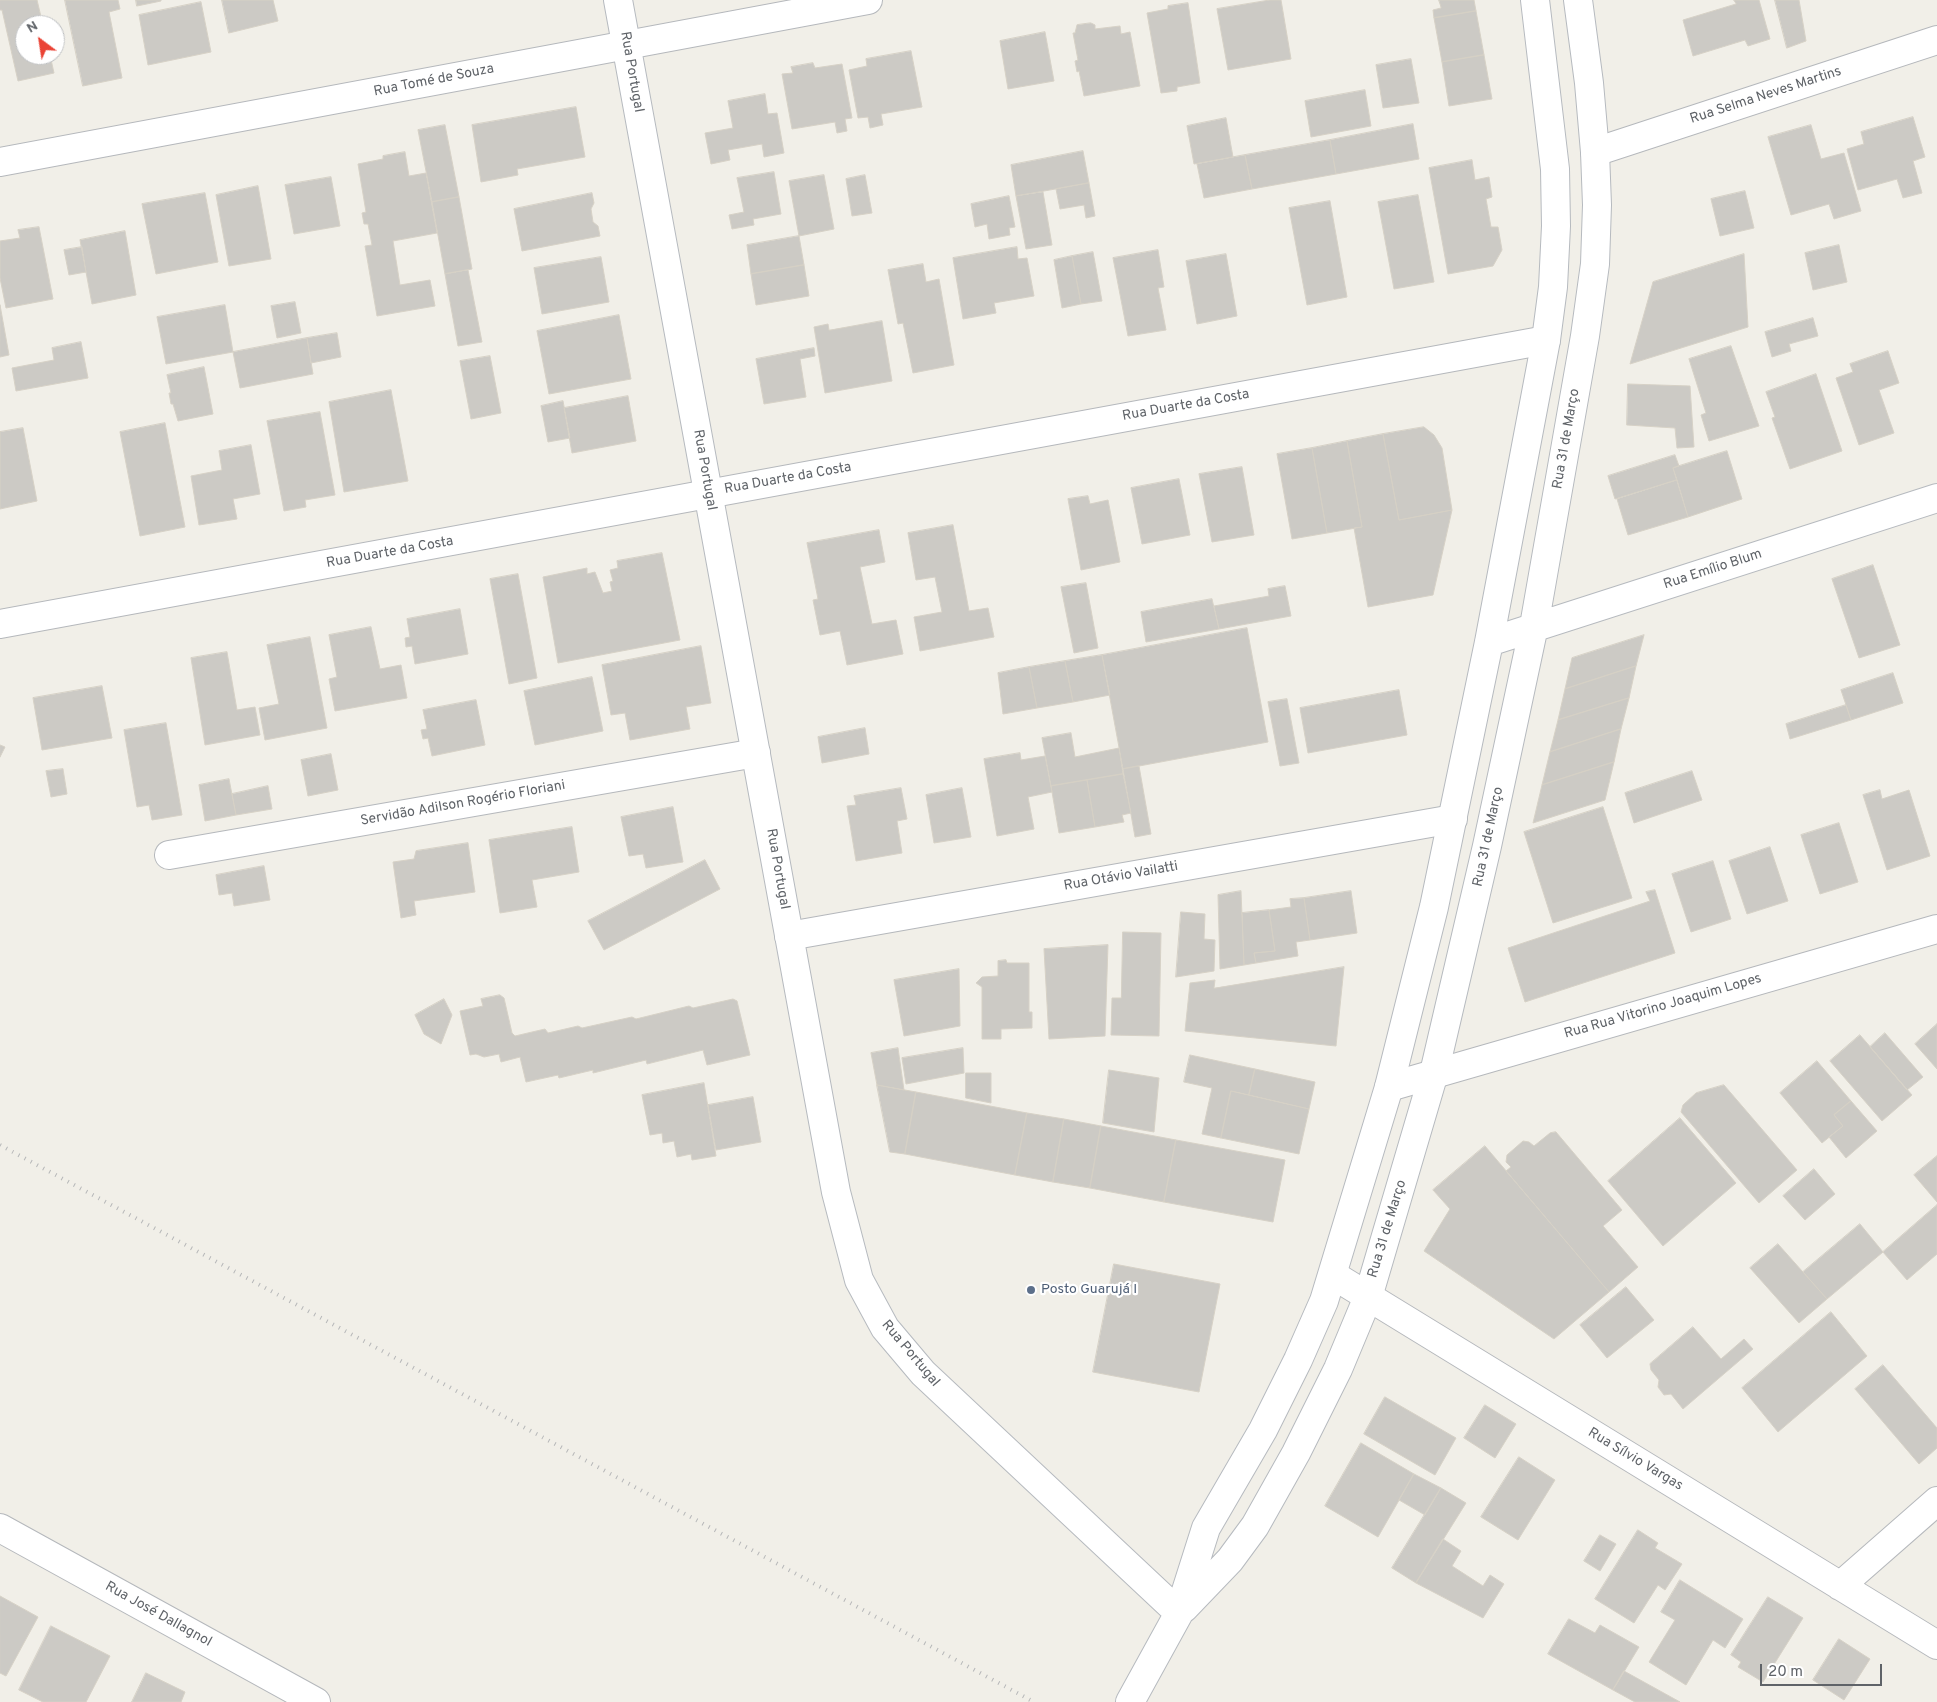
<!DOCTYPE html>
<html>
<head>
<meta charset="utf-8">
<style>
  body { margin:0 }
  #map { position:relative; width:1937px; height:1702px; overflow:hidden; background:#f1efe8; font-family:Overpass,sans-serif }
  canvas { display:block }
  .north { position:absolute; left:15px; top:15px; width:50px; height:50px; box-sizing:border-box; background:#fff; border:1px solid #bfc1c3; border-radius:50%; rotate:329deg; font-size:14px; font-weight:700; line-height:20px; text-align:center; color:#5f6368 }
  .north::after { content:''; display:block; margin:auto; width:18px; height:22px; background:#ea4335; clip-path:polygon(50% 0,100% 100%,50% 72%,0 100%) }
  .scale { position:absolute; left:1760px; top:1664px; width:122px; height:22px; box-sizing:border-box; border:2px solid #5f6368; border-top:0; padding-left:6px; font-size:15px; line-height:18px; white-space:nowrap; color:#5f6368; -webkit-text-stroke:4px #fff; paint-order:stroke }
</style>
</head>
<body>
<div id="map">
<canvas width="1937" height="1702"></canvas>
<div class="north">N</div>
<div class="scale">20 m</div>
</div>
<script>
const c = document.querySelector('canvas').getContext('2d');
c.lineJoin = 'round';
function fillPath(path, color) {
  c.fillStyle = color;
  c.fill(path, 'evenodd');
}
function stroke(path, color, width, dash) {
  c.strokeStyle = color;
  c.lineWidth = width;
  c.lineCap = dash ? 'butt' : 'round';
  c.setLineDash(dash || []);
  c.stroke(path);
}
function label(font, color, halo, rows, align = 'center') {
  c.font = font + ' Overpass,sans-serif';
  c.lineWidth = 4.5;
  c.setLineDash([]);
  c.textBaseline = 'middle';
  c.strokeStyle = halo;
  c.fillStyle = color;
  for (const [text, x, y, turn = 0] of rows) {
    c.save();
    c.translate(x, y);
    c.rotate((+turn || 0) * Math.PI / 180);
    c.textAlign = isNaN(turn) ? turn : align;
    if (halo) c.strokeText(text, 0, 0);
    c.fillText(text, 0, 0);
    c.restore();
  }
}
const building = new Path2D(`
  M0,0H37L43,25H25V55H50L54,73L18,81L2,10H0Z
  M65,0H118L120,9L109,12L122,78L83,86Z
  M136,0H161V1L137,6Z
  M222,0H273L278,21L229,33Z
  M1270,0H1281L1291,59L1228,70L1217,9Z
  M1439,0H1474L1476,11L1434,18L1433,10L1441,8Z
  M1734,0H1759L1770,39L1748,46L1745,40L1693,56L1683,20L1736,4Z
  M1775,0H1799L1806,41L1787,48Z
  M201,2L211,52L148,65L139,15Z
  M1188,3L1200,83L1177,87V91L1161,93L1147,13L1168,9V6Z
  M1476,11L1484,55L1442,62L1434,18Z
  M1091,23L1095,25V29L1120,26L1121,34L1130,32L1140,86L1084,96L1079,71L1077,72L1075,61L1078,60L1073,33H1075L1077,25Z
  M1045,32L1054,81L1008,89L1000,41Z
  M911,51L922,107L881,114L883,125L870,128L868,117L858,118L849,70L867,66L866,59Z
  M1484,55L1492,99L1449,106L1442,62Z
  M1411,59L1419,103L1383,108L1376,65Z
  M813,63L815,68L842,64L852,118L845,119L847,131L837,133L835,122L792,129L782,74L793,73L791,67Z
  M1365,90L1371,126L1311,137L1305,101Z
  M765,94L768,114L777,113L784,153L764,157L762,144L728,150L730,160L711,164L705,133L733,128L728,101Z
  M576,107L585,157L517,169L518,175L481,182L472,125Z
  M1913,117L1925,157L1913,161L1922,193L1903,198L1897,179L1858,190L1847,149L1864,144L1861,132Z
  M1226,118L1233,157L1194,164L1187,126Z
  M1413,124L1419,159L1336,174L1330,140Z
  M445,125L459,197L432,202L418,130Z
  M1811,125L1821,159L1844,153L1861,211L1834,219L1829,204L1791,215L1768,137Z
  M1330,140L1336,174L1252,189L1245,155Z
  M1083,151L1089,183L1016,196L1011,165Z
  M405,152L409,176L426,173L437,233L393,241L400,285L430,280L435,306L377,316L365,246L372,245L368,224H364L362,213L366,212L358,164L383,159V156Z
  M1245,155L1252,189L1204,198L1197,164Z
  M1472,160L1475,180L1489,177L1492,197L1486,199L1491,227H1498L1502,250L1493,266L1448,274L1429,168Z
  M774,172L781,214L753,219L754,225L732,229L729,215L744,212L737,178Z
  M824,175L834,229L799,236L789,181Z
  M865,175L872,213L852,216L846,179Z
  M331,177L340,226L294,234L285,185Z
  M1089,183L1095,216L1086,218L1084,205L1060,209L1056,189Z
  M258,186L271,259L229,266L216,195Z
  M1745,191L1754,228L1720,236L1711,199Z
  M1043,192L1052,245L1026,249L1016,196Z
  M205,193L218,262L156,274L142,204Z
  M592,193L594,203L591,209L593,222L598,226L600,236L522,251L514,209Z
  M1418,195L1434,282L1394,289L1378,202Z
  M1009,196L1015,227L1009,228L1010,235L989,239L987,224L975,227L971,204Z
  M459,197L472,269L445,274L432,202Z
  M1330,201L1347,297L1307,305L1289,208Z
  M39,227L53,299L6,308L0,278V241L20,238L18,230Z
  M125,231L136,295L92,304L80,240Z
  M799,236L804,265L751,274L747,245Z
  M1839,245L1847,282L1813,290L1805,253Z
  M82,247L86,272L69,275L64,250Z
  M1017,247L1018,259L1027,258L1034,296L994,303L996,313L963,319L953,258Z
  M1158,250L1164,287L1158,288L1166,330L1128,336L1113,258Z
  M1093,252L1102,301L1081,304L1072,256Z
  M1226,254L1237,316L1197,324L1186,261Z
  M1744,254L1748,327L1630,364L1653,282Z
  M1072,256L1081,304L1062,308L1054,260Z
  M601,257L609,302L542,314L534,268Z
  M923,264L926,282L939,279L954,365L913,373L903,323L898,324L888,270Z
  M804,265L809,296L756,305L751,274Z
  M468,270L482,342L458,346L445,274Z
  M295,302L301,333L277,338L271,306Z
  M0,305L9,355L0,357Z
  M225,305L233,352L166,364L157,317Z
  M619,315L631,379L549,394L537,331Z
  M1813,318L1818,336L1789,344L1791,351L1772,357L1765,332Z
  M882,321L892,381L825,393L814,327L828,324L829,330Z
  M337,333L341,357L311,363L307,338Z
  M307,338L313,374L240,388L233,352Z
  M81,342L88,378L16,391L12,368L54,360L52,348Z
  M1731,346L1759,426L1709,441L1701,415L1706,413L1689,359Z
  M814,348L815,356L800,359L806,397L764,404L756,359Z
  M1888,351L1899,383L1879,390L1894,433L1859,445L1836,378L1853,372L1850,364Z
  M490,356L501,413L471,419L460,361Z
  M204,367L213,414L178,421L173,404H171L169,393H171L167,375Z
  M1816,374L1842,451L1790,469L1772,418L1775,417L1766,392Z
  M1628,384L1690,386L1694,447L1677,448L1675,428L1627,425Z
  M391,390L408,481L344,492L329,402Z
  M628,396L636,441L572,453L564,408Z
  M563,401L570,438L548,442L541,406Z
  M320,412L335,495L305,500L306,507L284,511L267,421Z
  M165,423L185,527L140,536L120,432Z
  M1424,427L1434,435L1442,448L1452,510L1399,520L1383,434Z
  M23,428L37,501L0,509V432Z
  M1383,434L1399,520L1452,510L1433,595L1368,607L1354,528L1362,527L1347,441Z
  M1347,441L1362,527L1327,533L1312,448Z
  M251,445L260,494L233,499L237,519L199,525L191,476L222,470L219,451Z
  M1312,448L1327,533L1292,539L1277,454Z
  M1727,451L1742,499L1688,517L1673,468Z
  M1675,455L1679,466L1673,468L1677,480L1615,499L1608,476Z
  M1242,467L1254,535L1212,542L1199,474Z
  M1179,479L1190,535L1142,544L1131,488Z
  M1677,480L1688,517L1628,535L1617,499Z
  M1088,496L1090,504L1108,500L1120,562L1081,570L1068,499Z
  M953,525L969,611L988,608L994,637L920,651L914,617L942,612L935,577L916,580L908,533Z
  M879,530L885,562L860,567L872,624L896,620L903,654L847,665L840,631L820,635L813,600L818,599L807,543Z
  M662,553L680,640L558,663L543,577L587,568V574L595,572L603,593L612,591L610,582L613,581L610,570L618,568L617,561Z
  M1873,565L1900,645L1859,658L1832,579Z
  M518,574L537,678L509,684L490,579Z
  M1086,583L1098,648L1074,653L1061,587Z
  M1285,586L1291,616L1219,629L1214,606L1269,596L1268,589Z
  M1212,599L1219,629L1146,642L1141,612Z
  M460,609L468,654L415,664L412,646L406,647L405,638L410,637L407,619Z
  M371,627L380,669L401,665L407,698L335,711L329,679L337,677L329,635Z
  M1247,628L1268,742L1123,769L1102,655Z
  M1644,635L1636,666L1565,689L1572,658Z
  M310,637L327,728L265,740L259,708L279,704L267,645Z
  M701,646L711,703L686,707L690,729L630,740L625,713L611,715L602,665Z
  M227,652L237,710L255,707L260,735L205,745L191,658Z
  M1102,655L1110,695L1073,702L1065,661Z
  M1065,661L1073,702L1037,708L1029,667Z
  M1636,666L1629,698L1558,720L1565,689Z
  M1029,667L1037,708L1003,714L998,673Z
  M1893,673L1903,703L1851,720L1841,690Z
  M592,677L603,731L535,745L524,691Z
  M102,686L112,738L42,750L33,698Z
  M1399,690L1407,735L1308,753L1300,708Z
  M1629,698L1621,729L1550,752L1558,720Z
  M1287,699L1299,763L1280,766L1268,702Z
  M476,700L485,745L432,756L428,738L423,739L421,730L427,729L423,710Z
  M1846,705L1851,720L1790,739L1786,724Z
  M166,723L182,815L152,820L149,805L137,807L124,730Z
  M865,728L869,754L822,763L818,737Z
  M1621,729L1614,762L1542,785L1550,752Z
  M1071,733L1075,757L1119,748L1123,774L1051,786L1042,738Z
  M0,745L5,747L0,757Z
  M1020,753L1021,760L1045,756L1052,792L1028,797L1034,829L997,836L984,759Z
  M331,754L338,790L308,796L301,760Z
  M1614,762L1605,800L1533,823L1542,785Z
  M1139,766L1151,834L1135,837L1123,769Z
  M63,769L67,794L51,797L46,771Z
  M1692,771L1702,800L1634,823L1625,793Z
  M1123,774L1131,813L1122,815L1124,822L1095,827L1087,780Z
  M229,779L236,815L205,821L199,785Z
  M1087,780L1095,827L1059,833L1051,786Z
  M268,786L272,809L236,815L232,794Z
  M901,788L907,819L897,821L902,853L856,861L847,806L856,805L854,796Z
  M962,788L971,837L934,843L926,795Z
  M1880,790L1882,799L1909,790L1930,856L1887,870L1863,795Z
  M673,807L683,862L646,868L643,854L629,856L621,817Z
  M1603,807L1632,898L1553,923L1524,832Z
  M1839,823L1858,882L1820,894L1801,835Z
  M572,827L579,872L532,880L537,907L500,913L489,840Z
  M468,843L475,892L414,901L416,915L401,918L393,862L414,859L416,851Z
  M1770,847L1788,901L1747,914L1729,861Z
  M705,860L720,889L604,950L588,921Z
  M1713,861L1731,919L1691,932L1672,874Z
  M264,866L270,900L234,906L232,893L219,895L216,875Z
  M1655,890L1675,953L1525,1002L1508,948L1650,901L1646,892Z
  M1241,891L1244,965L1220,969L1218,895Z
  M1351,891L1357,933L1310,940L1304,898Z
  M1304,898L1310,940L1296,942L1298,956L1256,963L1254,953L1275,951L1269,910L1291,907L1290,899Z
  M1269,910L1275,951L1254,953L1256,963L1244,965L1242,913Z
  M1181,912L1205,914L1204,939L1215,940L1214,971L1176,977Z
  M1123,932L1161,933L1159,1036L1111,1035L1112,998H1121Z
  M1108,945L1105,1036L1049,1039L1044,949Z
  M1006,960L1007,963H1029V1012H1032V1028L1001,1029V1039H982V987L976,983L982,977L998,976V961Z
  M1344,967L1336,1046L1185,1031L1190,983L1215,980L1214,988Z
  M959,969L960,1026L904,1036L894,980Z
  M500,995L504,998L512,1033L515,1036L545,1029L548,1033L578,1026L582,1028L632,1017L636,1019L689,1006L693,1008L733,999L737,1001L750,1055L707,1065L703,1050L647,1064L646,1060L593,1073V1070L559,1078L558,1075L526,1082L520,1057L501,1062L499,1054L484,1057L476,1054L470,1055L460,1011L483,1006L481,999Z
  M444,999L452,1015L441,1044L424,1034L415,1015Z
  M1937,1024V1069L1915,1044Z
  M1885,1033L1923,1077L1907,1090L1870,1047Z
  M1860,1035L1912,1095L1882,1121L1830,1061Z
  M898,1048L904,1090L877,1085L871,1053Z
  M963,1048L964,1073L906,1084L902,1058Z
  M1190,1055L1255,1069L1249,1095L1231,1091L1221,1138L1202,1134L1212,1088L1184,1082Z
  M1817,1061L1851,1101L1834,1115L1843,1126L1822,1143L1780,1093Z
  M1255,1069L1315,1082L1309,1109L1249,1095Z
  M1109,1070L1159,1078L1154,1132L1103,1123Z
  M966,1073H991V1103L966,1098Z
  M704,1083L716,1156L692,1160L691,1154L677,1157L674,1141L663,1143L662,1133L650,1135L642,1095Z
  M877,1085L916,1092L905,1154L890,1152Z
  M1724,1085L1797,1170L1759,1203L1681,1112L1683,1105L1696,1093Z
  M1231,1091L1309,1109L1299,1154L1221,1138Z
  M916,1092L1027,1113L1015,1175L905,1154Z
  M753,1097L761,1142L716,1150L708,1105Z
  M1851,1101L1877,1131L1846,1158L1829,1137L1843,1126L1834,1115Z
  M1027,1113L1064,1119L1053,1182L1015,1175Z
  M1680,1118L1736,1183L1663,1246L1608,1181Z
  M1064,1119L1101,1126L1090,1188L1053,1182Z
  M1101,1126L1176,1140L1164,1202L1090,1188Z
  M1556,1132L1622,1210L1603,1226L1638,1267L1609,1292L1506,1171L1511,1167L1506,1162L1507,1155L1523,1141L1529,1142L1534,1146L1550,1133Z
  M1176,1140L1285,1160L1273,1222L1164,1202Z
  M1485,1146L1609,1292L1554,1339L1424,1251L1450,1209L1433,1190Z
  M1937,1156V1202L1914,1175Z
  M1814,1169L1835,1194L1805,1220L1783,1196Z
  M1937,1205V1254L1907,1280L1883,1252Z
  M1860,1224L1883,1252L1827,1299L1803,1272Z
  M1778,1244L1827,1299L1799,1323L1750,1268Z
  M1114,1264L1220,1284L1199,1392L1093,1372Z
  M1626,1287L1654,1320L1607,1358L1580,1325Z
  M1831,1312L1867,1356L1778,1432L1742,1388Z
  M1693,1327L1721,1359L1744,1339L1753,1349L1683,1409L1671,1394L1664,1395L1658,1387L1659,1380L1651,1370L1650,1364Z
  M1883,1365L1937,1428V1448L1919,1464L1855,1389Z
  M1385,1397L1456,1438L1435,1475L1364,1434Z
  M1485,1405L1516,1424L1495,1458L1464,1438Z
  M1361,1443L1414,1474L1378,1537L1325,1506Z
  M1519,1457L1555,1480L1518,1540L1481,1517Z
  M1414,1474L1441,1488L1425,1515L1399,1500Z
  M1441,1488L1466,1503L1416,1583L1392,1568Z
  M1638,1530L1658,1543L1655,1548L1682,1564L1665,1590L1658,1585L1634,1623L1595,1599Z
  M1600,1535L1616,1544L1600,1571L1584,1561Z
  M1443,1539L1461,1551L1452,1566L1483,1586L1490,1575L1504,1584L1483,1618L1416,1583Z
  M1680,1580L1743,1619L1725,1648L1713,1640L1686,1685L1649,1662L1675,1620L1661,1612Z
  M0,1596L38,1617L6,1676L0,1673Z
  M1768,1597L1803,1618L1763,1682L1738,1667L1741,1662L1731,1655Z
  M1569,1619L1595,1633L1600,1625L1639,1647L1613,1690L1548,1654Z
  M51,1626L110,1656L86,1702H43L19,1690Z
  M1839,1639L1870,1659L1844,1700L1813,1680Z
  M1624,1671L1680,1702H1635L1613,1690Z
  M146,1673L185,1692L181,1702H132Z`);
fillPath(building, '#cccac5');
stroke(building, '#d6d1c6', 1);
const street = new Path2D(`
  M1595,152L1937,40
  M0,162L868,0
  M0,624L1546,340
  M169,855L756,753
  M789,936L1453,819
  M1389,1087L1937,929
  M1333,1275L1937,1645
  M0,1528L316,1702
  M1840,1586L1937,1501`);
const secondary = new Path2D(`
  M618,0L836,1192L859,1280L885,1328L923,1373L1179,1613
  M1489,642L1937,498
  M1184,1608L1230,1560L1255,1526L1296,1453L1338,1369L1368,1297L1434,1073L1487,846L1534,626L1585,336L1595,264L1597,205L1595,152L1589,83L1578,0
  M1130,1702L1179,1613L1206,1528L1263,1430L1298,1360L1324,1301L1389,1087L1434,907L1489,642L1546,340L1553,287L1556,226L1555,169L1535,0`);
stroke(street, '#b5b8bc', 30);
stroke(secondary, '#b6babf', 30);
stroke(street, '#fff', 28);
stroke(secondary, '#fff', 28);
stroke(new Path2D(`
  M0,1145L1034,1702`), '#b6b7b8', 4, [1, 6]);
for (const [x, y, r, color] of [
  [1031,1290,5,"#5c6f8a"]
]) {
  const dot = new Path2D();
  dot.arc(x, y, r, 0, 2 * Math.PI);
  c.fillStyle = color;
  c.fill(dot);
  stroke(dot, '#fff', 2);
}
label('14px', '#5f6368', '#fff', [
  ["Rua Portugal",631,72,80],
  ["Rua Tomé de Souza",434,81,-11],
  ["Rua Selma Neves Martins",1766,96,-18],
  ["Rua Duarte da Costa",1186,406,-10],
  ["Rua 31 de Março",1567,439,-80],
  ["Rua Portugal",704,470,80],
  ["Rua Duarte da Costa",788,479,-10],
  ["Rua Duarte da Costa",390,553,-10],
  ["Rua Emílio Blum",1713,570,-18],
  ["Servidão Adilson Rogério Floriani",463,804,-10],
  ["Rua 31 de Março",1489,837,-78],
  ["Rua Portugal",777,869,80],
  ["Rua Otávio Vailatti",1121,877,-10],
  ["Rua Rua Vitorino Joaquim Lopes",1663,1007,-16],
  ["Rua 31 de Março",1388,1229,-73],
  ["Rua Portugal",910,1354,50],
  ["Rua Sílvio Vargas",1635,1460,31],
  ["Rua José Dallagnol",158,1615,29]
]);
label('14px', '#4e5e75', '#fff', [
  ["Posto Guarujá I",1041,1290]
], 'left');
</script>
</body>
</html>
